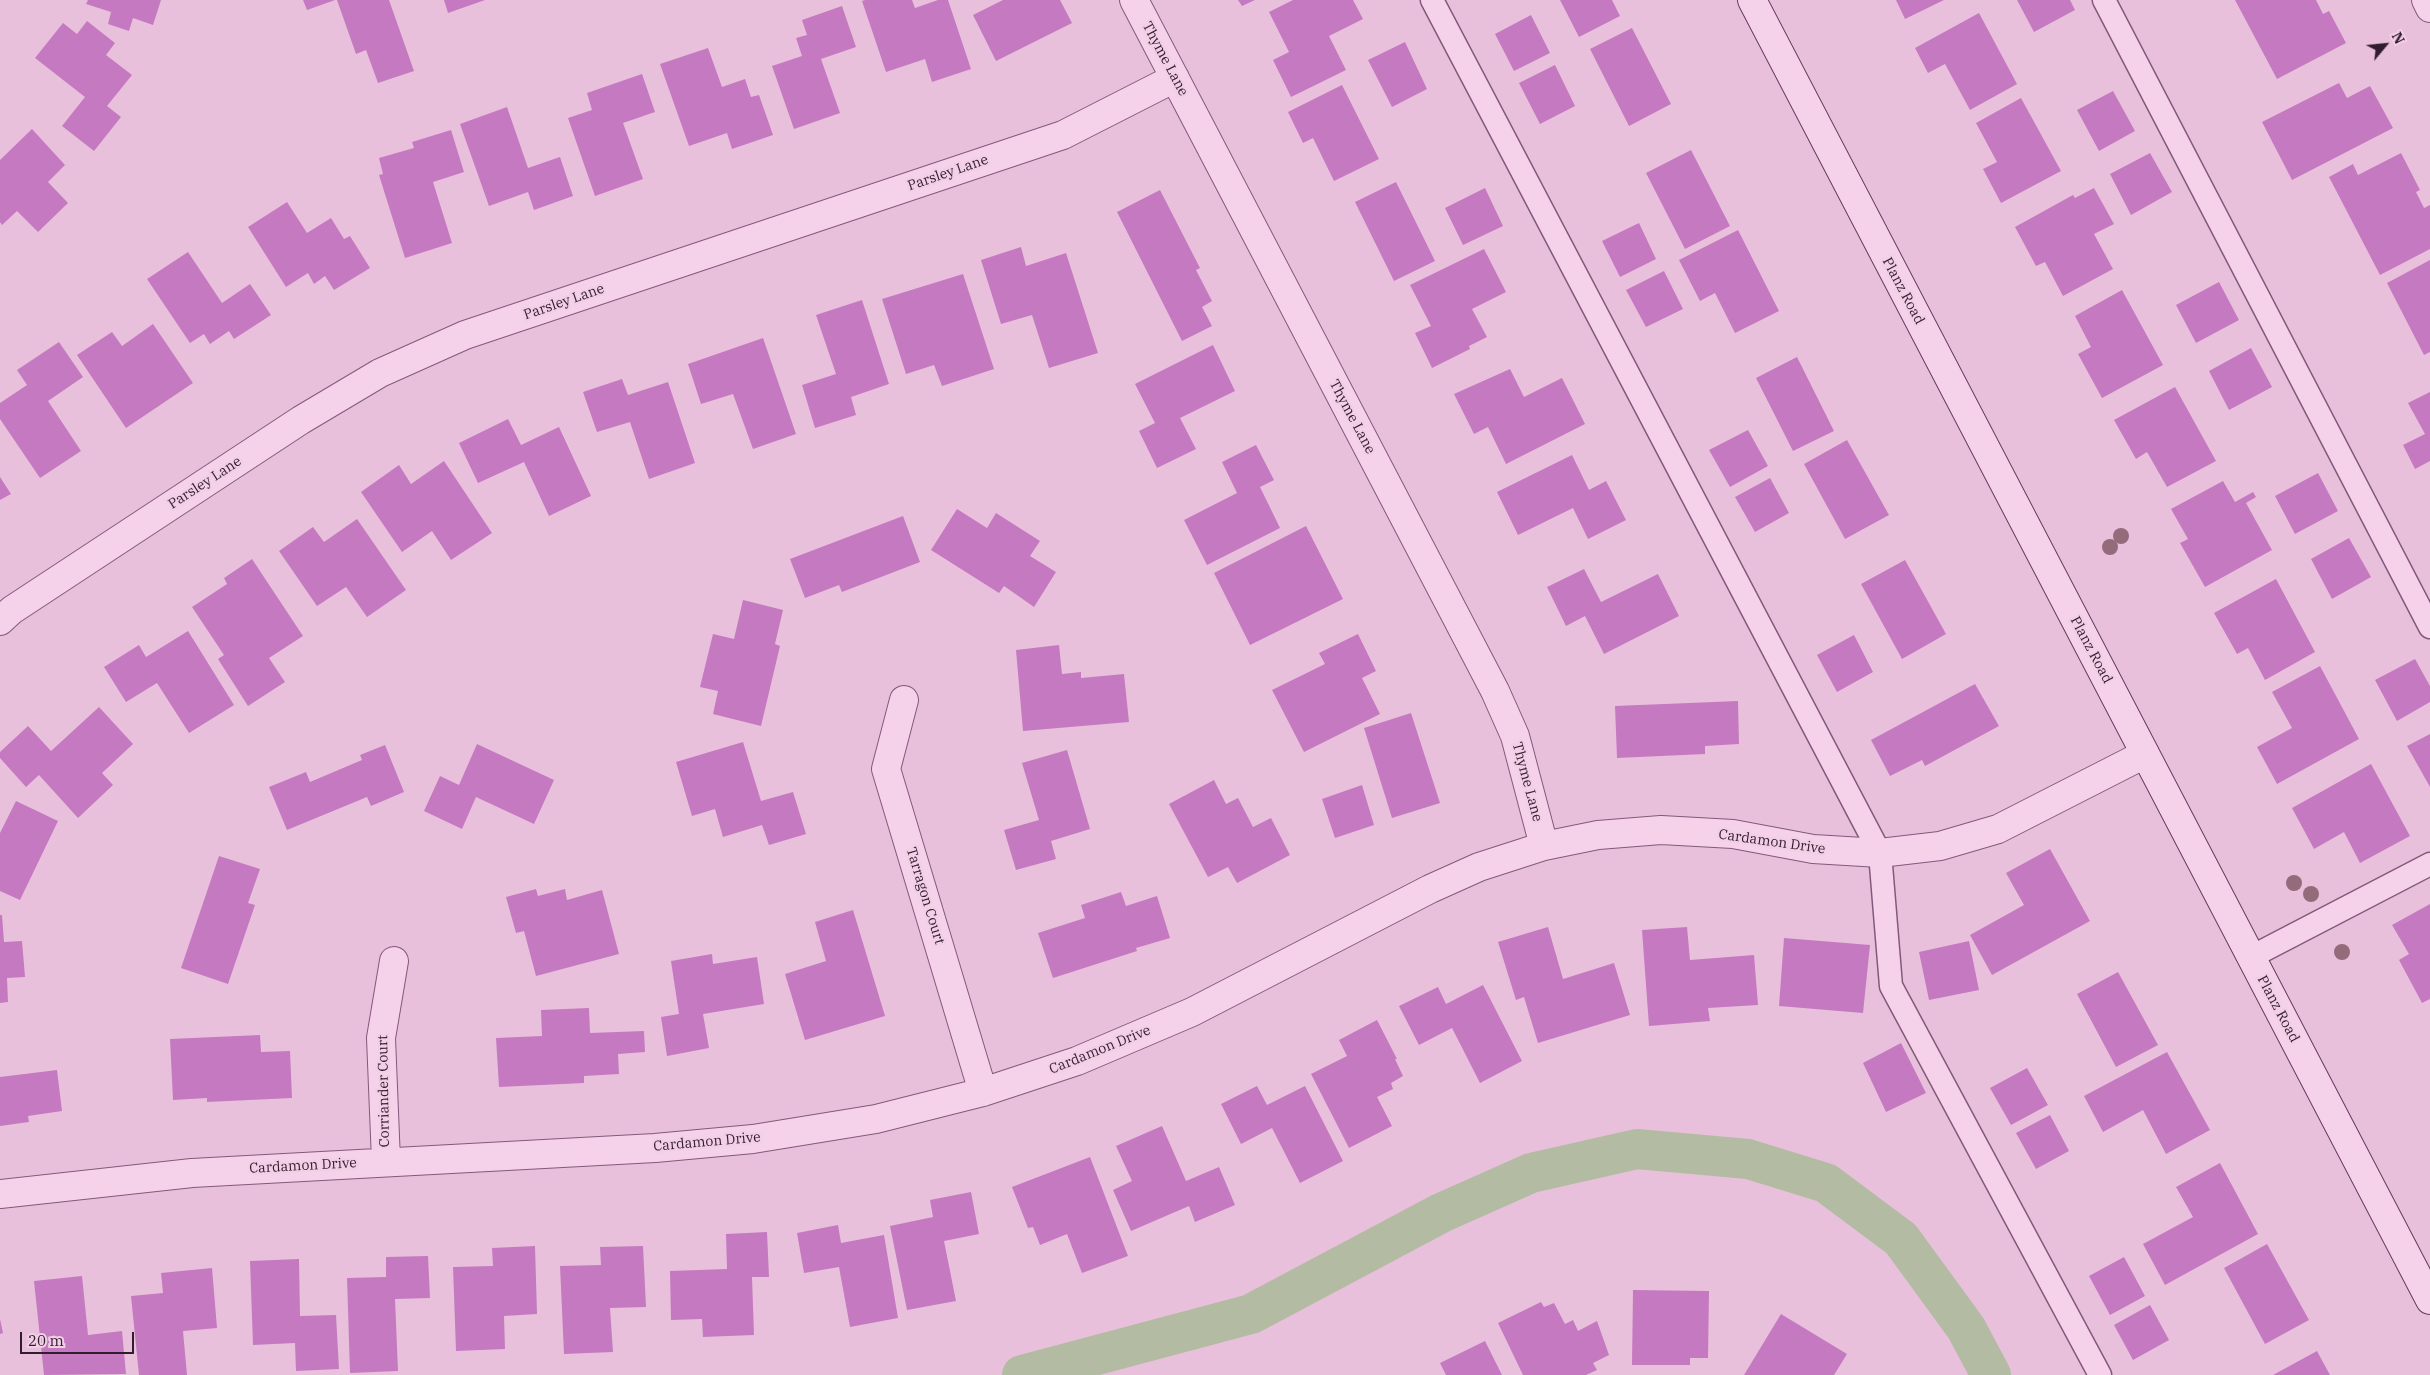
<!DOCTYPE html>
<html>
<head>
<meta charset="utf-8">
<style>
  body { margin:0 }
  #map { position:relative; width:2430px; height:1375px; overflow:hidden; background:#e9c0dc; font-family:"IBM Plex Serif",serif }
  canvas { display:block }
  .north { position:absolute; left:2360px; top:20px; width:50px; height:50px; -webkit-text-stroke:4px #f2cfe6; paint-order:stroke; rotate:62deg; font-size:14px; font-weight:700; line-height:20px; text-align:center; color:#321d2f }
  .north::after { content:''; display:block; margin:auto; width:18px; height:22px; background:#321d2f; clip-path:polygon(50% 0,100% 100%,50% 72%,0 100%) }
  .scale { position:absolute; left:20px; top:1332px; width:114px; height:22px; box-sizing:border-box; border:2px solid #321d2f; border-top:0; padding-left:6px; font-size:15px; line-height:18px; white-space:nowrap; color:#321d2f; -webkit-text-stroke:4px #f2cfe6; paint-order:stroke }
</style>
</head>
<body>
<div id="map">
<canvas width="2430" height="1375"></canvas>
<div class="north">N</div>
<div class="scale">20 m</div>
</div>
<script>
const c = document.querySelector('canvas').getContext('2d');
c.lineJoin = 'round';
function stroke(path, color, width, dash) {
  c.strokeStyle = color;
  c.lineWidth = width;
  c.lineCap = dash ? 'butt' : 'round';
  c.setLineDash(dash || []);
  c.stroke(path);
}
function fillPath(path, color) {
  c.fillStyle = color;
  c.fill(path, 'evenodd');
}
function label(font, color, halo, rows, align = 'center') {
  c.font = font + ' "IBM Plex Serif",serif';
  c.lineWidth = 5;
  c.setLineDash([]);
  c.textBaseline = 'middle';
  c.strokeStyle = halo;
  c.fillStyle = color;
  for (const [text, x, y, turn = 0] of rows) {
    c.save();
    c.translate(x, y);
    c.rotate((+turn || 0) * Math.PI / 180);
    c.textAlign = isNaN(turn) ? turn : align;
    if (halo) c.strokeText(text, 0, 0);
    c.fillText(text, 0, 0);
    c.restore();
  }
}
stroke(new Path2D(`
  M1022,1375L1251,1314L1441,1213L1531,1173L1637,1149L1748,1159L1826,1183L1901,1239L1966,1328L1991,1375`), '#b3bca3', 40);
fillPath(new Path2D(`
  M88,0H161L153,25L133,18L129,31L108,24L111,12L86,4Z
  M303,0H335L307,10Z
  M337,0H389L414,71L378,83L366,50L356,54Z
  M444,0H485L448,13Z
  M865,0H912L915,8L938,0H948L971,69L932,82L925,59L886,72L862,1Z
  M1003,0H1060L1072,23L996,61L973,15Z
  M1238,0H1255L1242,6Z
  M1293,0H1353L1363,19L1329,36L1346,70L1291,97L1273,60L1289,52L1269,12Z
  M1560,0H1612L1620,16L1579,37Z
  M1896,0H1944L1905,19Z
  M2017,0H2070L2075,10L2034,32Z
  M2235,0H2316L2323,14L2329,11L2346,43L2277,79Z
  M842,6L856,47L821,59L840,113L794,129L772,66L802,56L796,38L807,35L802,20Z
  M1979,13L2017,84L1970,110L1945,64L1928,73L1915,48Z
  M1531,15L1550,53L1514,71L1495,34Z
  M87,21L115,43L106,55L132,75L107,106L121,117L94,151L62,126L85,97L35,58L63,23L77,34Z
  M1632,28L1671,104L1629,126L1590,49Z
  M1405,42L1427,89L1392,107L1368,60Z
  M708,48L722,87L745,79L751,97L759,95L773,135L732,149L727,133L689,146L660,64Z
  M1555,65L1575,106L1540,124L1519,83Z
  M642,74L655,112L623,123L643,179L595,196L568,118L592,110L587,93Z
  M2339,83L2347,98L2370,86L2393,128L2292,180L2262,122Z
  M1342,85L1379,159L1334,181L1313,138L1303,143L1288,112Z
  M2113,91L2135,131L2099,151L2077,110Z
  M2021,98L2061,171L2001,203L1983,169L1997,162L1976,123Z
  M507,107L528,168L560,157L573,196L534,210L528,192L489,206L460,124Z
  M32,129L65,165L48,182L68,203L38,232L17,211L2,225L0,222V160Z
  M451,130L464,172L433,182L452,243L405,258L379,175L383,174L379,158L414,148L412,142Z
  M1691,150L1730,226L1685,249L1646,173Z
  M2150,153L2172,192L2131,215L2110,174Z
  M2401,153L2420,190L2416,192L2424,208L2430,205V249L2380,275L2329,177L2353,164L2358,175Z
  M1396,182L1435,261L1394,281L1355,202Z
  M1485,188L1503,226L1463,245L1445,208Z
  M2094,188L2114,224L2094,234L2113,269L2063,296L2045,262L2036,266L2015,227L2073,195L2075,198Z
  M1160,190L1200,268L1196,270L1212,301L1202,307L1212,326L1182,341L1117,212Z
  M287,202L307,233L331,218L344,239L350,236L370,268L334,290L325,276L314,284L308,273L286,287L248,227Z
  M1639,223L1656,259L1620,277L1602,241Z
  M1738,230L1779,311L1735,333L1715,293L1700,301L1679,260Z
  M1021,247L1026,266L1066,253L1098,353L1049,368L1032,315L1001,324L981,260Z
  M1484,249L1506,292L1472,309L1487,337L1469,346L1470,349L1432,368L1415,333L1431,326L1410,285Z
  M188,252L222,303L250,284L271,315L234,339L229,331L210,344L204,334L190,343L147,279Z
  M2430,260V352L2424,355L2387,283Z
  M1664,271L1683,309L1646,327L1626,290Z
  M963,274L994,369L942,386L934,365L906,374L882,299Z
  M2219,282L2239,320L2196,343L2176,305Z
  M2122,290L2163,365L2102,398L2078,354L2091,347L2075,316Z
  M862,300L889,384L851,397L856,415L815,428L802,385L836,374L816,315Z
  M153,324L193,383L126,428L77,355L112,332L122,346Z
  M763,338L796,434L753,449L733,394L701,404L688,364Z
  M59,342L83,377L48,401L81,451L40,478L0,419V403L27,385L17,370Z
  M1213,345L1235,391L1180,418L1196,449L1157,468L1139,431L1155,423L1135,384Z
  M2251,348L2272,387L2229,410L2209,371Z
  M1797,357L1834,431L1793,451L1756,378Z
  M1510,369L1524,397L1562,378L1585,424L1506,464L1488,427L1474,434L1454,394Z
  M622,379L628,395L668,382L695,463L649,479L630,422L597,432L583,392Z
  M2175,387L2216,461L2167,487L2147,452L2136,459L2114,420Z
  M2430,392V461L2415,469L2403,445L2425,434L2408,403Z
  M508,419L521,445L559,427L591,496L549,516L524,462L478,483L459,443Z
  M1748,430L1768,466L1730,487L1709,450Z
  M1847,440L1889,515L1845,539L1804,464Z
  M1256,445L1274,480L1260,487L1280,528L1207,565L1184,520L1237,493L1222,462Z
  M1572,455L1589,490L1606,481L1626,520L1588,539L1573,508L1518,535L1497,492Z
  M444,461L492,533L451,560L432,531L402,552L361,492L399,465L411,484Z
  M2318,473L2338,511L2295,534L2275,496Z
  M0,477L11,494L0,500Z
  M1770,478L1789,513L1755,532L1735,497Z
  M2223,481L2235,502L2253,492L2256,497L2246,503L2272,550L2205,587L2180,543L2188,539L2171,509Z
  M957,509L987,528L996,513L1040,541L1030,556L1056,572L1034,607L1004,586L999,593L931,550Z
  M903,516L920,562L842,592L839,585L805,598L790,559Z
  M357,519L406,590L367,617L346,587L317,606L279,551L313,527L324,542Z
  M1306,526L1343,599L1250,645L1214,573Z
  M2349,538L2371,577L2332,599L2311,559Z
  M252,559L303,636L269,658L285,682L248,706L218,659L224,655L192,607L227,584L224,578Z
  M1905,560L1946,634L1902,659L1861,584Z
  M1584,569L1601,602L1658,574L1679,616L1604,654L1585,616L1566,626L1547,587Z
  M2276,579L2315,652L2265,680L2248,648L2237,654L2214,613Z
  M743,600L783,610L775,644L780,646L761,726L713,714L718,691L700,687L713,634L734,639Z
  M188,631L234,705L189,733L157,683L126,702L104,667L139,645L146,657Z
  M1358,634L1376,671L1362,678L1380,714L1304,752L1272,690L1325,664L1319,653Z
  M1854,635L1873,672L1837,692L1817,655Z
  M1059,645L1062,674L1081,672V678L1124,674L1129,722L1023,731L1016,650Z
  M2415,659L2430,686V702L2397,721L2375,680Z
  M2320,666L2359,739L2277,784L2257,747L2292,728L2272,692Z
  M1975,684L1999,726L1925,766L1922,760L1890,776L1871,740Z
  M1738,701L1739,744L1705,746V754L1617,758L1615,706Z
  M99,707L133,744L102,773L113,785L78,818L39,775L26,787L0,758V752L28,726L51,751Z
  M1411,713L1440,803L1392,818L1364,728Z
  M2430,734V787L2407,746Z
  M743,742L761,801L793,792L806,834L769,845L762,825L723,837L715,809L692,816L676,762Z
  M477,744L554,780L534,824L476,797L462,829L424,811L440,776L459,785Z
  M385,745L404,792L371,806L367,797L287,830L269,787L306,772L310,782L362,760L360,755Z
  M1067,750L1090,829L1051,841L1056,859L1016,870L1004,830L1039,820L1022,763Z
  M2371,764L2410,836L2360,863L2344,832L2314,849L2292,808Z
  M1214,780L1226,804L1238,798L1253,827L1271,818L1290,855L1237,883L1228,867L1208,877L1169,804Z
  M1362,785L1374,825L1335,838L1322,799Z
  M16,801L58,821L20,900L0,891V833Z
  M2050,849L2090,921L1992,975L1970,935L2024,905L2006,873Z
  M219,856L260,869L248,903L255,905L228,984L181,968Z
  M536,889L538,896L565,889L567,900L602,890L619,954L536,976L524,931L516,933L506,897Z
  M1121,892L1126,906L1157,896L1170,938L1136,948L1137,951L1053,978L1038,933L1085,918L1081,905Z
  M2430,904V999L2422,1003L2399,960L2409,954L2392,925Z
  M853,910L885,1016L805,1040L785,974L826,961L815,922Z
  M0,915H2L4,942L22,941L25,977L7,978L8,1002L0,1003Z
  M1548,927L1563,979L1614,963L1630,1015L1538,1043L1524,997L1516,1000L1498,942Z
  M1687,927L1690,960L1754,955L1758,1005L1708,1008L1710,1021L1649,1026L1642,930Z
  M1784,938L1870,945L1863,1013L1779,1006Z
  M1969,941L1979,990L1929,1000L1919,952Z
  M712,954L713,964L757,957L764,1004L703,1014L709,1048L667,1056L661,1017L679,1014L671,961Z
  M2118,972L2158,1045L2116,1067L2077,994Z
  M1483,985L1522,1061L1480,1083L1452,1028L1419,1045L1399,1006L1438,987L1446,1004Z
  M589,1008L590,1033L644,1031L645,1052L618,1054L619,1074L584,1076V1083L499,1087L496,1038L542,1036L541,1010Z
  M1377,1020L1397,1059H1395L1403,1076L1391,1083L1393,1089L1377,1097L1392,1126L1349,1148L1311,1074L1347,1056L1339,1040Z
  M260,1035L261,1052L290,1051L292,1098L207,1102V1098L173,1100L170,1039Z
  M1901,1043L1926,1093L1886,1112L1863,1063Z
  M2167,1052L2210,1130L2166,1154L2143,1110L2103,1132L2084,1096Z
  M2027,1068L2048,1105L2011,1125L1990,1088Z
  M57,1070L62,1111L28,1116L29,1122L0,1126V1077Z
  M1257,1086L1267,1105L1305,1086L1343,1161L1300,1183L1272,1128L1241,1144L1221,1104Z
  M2050,1115L2069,1151L2036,1169L2016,1133Z
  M1162,1126L1186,1181L1219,1167L1235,1205L1195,1222L1189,1206L1131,1231L1113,1190L1132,1181L1116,1146Z
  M1090,1157L1128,1256L1082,1273L1067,1234L1040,1245L1033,1227L1028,1228L1012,1187Z
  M2220,1163L2258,1234L2165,1285L2143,1244L2193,1217L2176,1187Z
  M971,1192L979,1234L944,1241L956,1301L907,1310L890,1226L933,1217L930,1200Z
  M838,1225L841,1243L884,1235L898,1318L850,1327L839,1267L804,1273L797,1233Z
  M767,1232L769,1277H752L754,1335L703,1337L702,1319L671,1320L670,1271L727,1269L726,1234Z
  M2267,1244L2309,1320L2265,1344L2224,1268Z
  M535,1246L537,1314L504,1316L505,1349L456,1351L453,1267L493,1266L492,1248Z
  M643,1246L646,1307L610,1308L613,1352L564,1354L560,1266L601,1265L600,1247Z
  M428,1256L430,1298L395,1299L398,1371L350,1373L347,1278L386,1277V1257Z
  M2124,1257L2145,1296L2110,1315L2089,1276Z
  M299,1259L300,1316L336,1315L339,1369L296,1371L295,1343L253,1345L250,1261Z
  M212,1268L217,1328L183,1331L187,1375H139L131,1296L163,1293L161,1273Z
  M82,1276L88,1335L122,1331L126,1374L44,1375L34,1281Z
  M1633,1290L1709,1291L1708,1358H1690V1365H1632Z
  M1541,1302L1544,1307L1554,1303L1565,1324L1573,1320L1578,1331L1597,1321L1609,1355L1593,1363L1597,1370L1586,1375H1523L1498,1323Z
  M2150,1305L2169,1340L2133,1360L2114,1325Z
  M1781,1314L1847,1354L1834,1375H1744Z
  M0,1319L3,1333L0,1334Z
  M1485,1341L1502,1375H1446L1440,1363Z
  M2317,1351L2330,1375H2273Z`), '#c579c1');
const lane = new Path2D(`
  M1432,0L1880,853L1891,986L2100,1375
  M2104,0L2430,627
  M2251,957L2430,864`);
const street = new Path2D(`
  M1134,0L1495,691L1515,736L1544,846
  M2426,0L2430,8
  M0,621L12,610L301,420L380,373L465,335L1063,135L1175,78
  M904,700L886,769L983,1092
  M386,1161L381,1038L394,961
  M0,1194L192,1173L655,1148L753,1139L876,1119L983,1092L1077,1061L1192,1012L1430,889L1479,867L1544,846L1598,835L1661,830L1733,834L1813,849L1880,853L1940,846L1998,829L2145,754`);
const secondary = new Path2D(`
  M1752,0L2430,1300`);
stroke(lane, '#815a7b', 25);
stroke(street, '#815a7b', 30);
stroke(secondary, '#633d5e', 30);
stroke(lane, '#f5d2ea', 22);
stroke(street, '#f5d2ea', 28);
stroke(secondary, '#f5d2ea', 28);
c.fillStyle = '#936b7a';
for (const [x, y] of [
  [2121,536],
  [2110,547],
  [2294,883],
  [2311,894],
  [2342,952]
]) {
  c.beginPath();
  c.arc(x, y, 8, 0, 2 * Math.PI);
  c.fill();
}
label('14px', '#321d2f', '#f2cfe6', [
  ["Thyme Lane",1165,59,62],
  ["Parsley Lane",948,173,-19],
  ["Planz Road",1903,291,62],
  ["Parsley Lane",564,302,-19],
  ["Thyme Lane",1352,417,62],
  ["Parsley Lane",205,483,-33],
  ["Planz Road",2091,650,62],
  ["Thyme Lane",1527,782,75],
  ["Cardamon Drive",1772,842,8],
  ["Tarragon Court",925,896,73],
  ["Planz Road",2278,1009,62],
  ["Cardamon Drive",1100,1050,-22],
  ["Corriander Court",384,1091,-91],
  ["Cardamon Drive",707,1142,-5],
  ["Cardamon Drive",303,1166,-3]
]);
</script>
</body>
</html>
